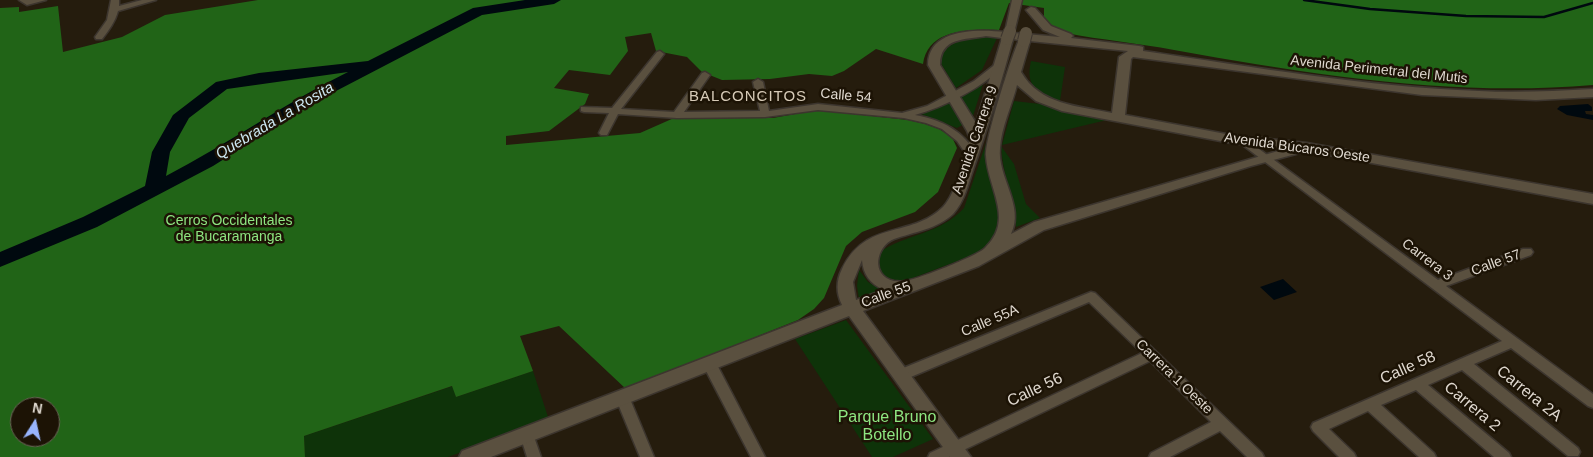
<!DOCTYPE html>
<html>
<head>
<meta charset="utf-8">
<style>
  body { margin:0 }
  #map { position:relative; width:1593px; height:457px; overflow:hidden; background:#251c0d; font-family:Arial,sans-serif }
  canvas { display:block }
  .north { position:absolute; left:10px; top:397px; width:50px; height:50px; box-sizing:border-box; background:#1c1305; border:1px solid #6a6256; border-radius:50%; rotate:10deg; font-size:14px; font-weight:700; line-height:20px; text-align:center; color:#dfd8cf }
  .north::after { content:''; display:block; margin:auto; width:18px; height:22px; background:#98b5fd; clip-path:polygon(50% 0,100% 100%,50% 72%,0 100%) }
</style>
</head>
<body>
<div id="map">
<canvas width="1593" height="457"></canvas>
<div class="north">N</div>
</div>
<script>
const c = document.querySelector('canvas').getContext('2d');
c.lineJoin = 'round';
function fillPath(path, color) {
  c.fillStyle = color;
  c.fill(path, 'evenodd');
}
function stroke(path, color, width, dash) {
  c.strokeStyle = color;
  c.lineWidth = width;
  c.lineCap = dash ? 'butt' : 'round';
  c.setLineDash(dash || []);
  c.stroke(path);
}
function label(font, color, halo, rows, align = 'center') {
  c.font = font + ' Arial,sans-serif';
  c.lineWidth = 5;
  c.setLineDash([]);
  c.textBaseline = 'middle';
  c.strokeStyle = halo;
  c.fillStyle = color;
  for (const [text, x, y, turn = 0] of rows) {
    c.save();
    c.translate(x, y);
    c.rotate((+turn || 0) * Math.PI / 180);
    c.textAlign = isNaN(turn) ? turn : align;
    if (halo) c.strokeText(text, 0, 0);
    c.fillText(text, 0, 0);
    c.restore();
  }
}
fillPath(new Path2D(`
  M985,36H998L982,70L956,88L940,62C944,41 966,39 985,36Z
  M1031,61L1065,67L1060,101C1037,94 1025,86 1031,61Z
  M983,84L972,119L958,96Z
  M1014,101L1040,104L1107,120L1002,145Z
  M949,102L964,124L957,128L921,114Z
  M987,140L986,159L999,215L994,239L976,254L905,281C884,280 877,274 878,253C905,234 941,234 964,208Z
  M1001,146L1014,164L1026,204L1040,218L1016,227C1015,199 1002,174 1001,146Z
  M859,270L868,282L882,290L859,298L857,286Z
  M846,320L933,439L893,457H872L795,339Z
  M533,371L549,420L448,457H305L304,436L453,386L456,397Z`), '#0e3309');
fillPath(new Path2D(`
  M258,0H1593V85C1452,97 1313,75 1174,50C1138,43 1101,40 1066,33L1055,28L1044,19V8L1009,3L999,30C971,29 928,28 923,64L876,49L844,71L832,76L809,74L770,79L722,80L702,72L687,57L656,51L651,33L625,37L628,51L610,75L569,70L554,88L589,94L585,104L549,131L506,136V145L640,133L674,118H773L817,110L908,120L925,124L939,129L952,137L957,148L938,192L915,212L862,232L846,246L824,298L814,309L798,320L626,389L559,326L520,336L533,371L456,397L452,386L304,436L305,457H0V8L19,7V12L58,6L63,52L122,37L165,15ZM20,407H50V437H20Z`), '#216417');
fillPath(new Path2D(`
  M1588,104L1592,107V111H1585L1586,114L1593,115V120L1567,115L1557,109L1560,106Z
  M1283,279L1297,292L1274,300L1260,287Z`), '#00090f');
stroke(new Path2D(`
  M1304,0L1370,9L1466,16L1544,17L1593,3`), '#00090f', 2.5);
fillPath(new Path2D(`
  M525,0H561L554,4L482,15L313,103L213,166L97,227L0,267V252L83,217L145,186L152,152L173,115L216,82L259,73L368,61L473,8ZM348,72C285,103 228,144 166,176L170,152L189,118L227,89Z`), '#00090f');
const street = new Path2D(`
  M19,0H46L27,5Z
  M111,0H119V6L142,0H156L118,11C115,22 109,30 102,39H96L95,37L107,20Z
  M660,51L664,54L621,109L674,112L702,73L705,72L710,75L684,112L760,111L753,82L758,79L763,82L769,111L818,104L902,113L927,106L974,81L997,63L1000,62L1004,65C984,87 944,107 915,115C943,120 963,131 977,155L972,158L968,157L957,141L942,129L926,123L904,118L818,110L765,117L677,118L618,114L607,135H601L599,133L609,113L584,112L581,111V107L612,108L657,52Z
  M1244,138L1438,280L1523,249H1531L1533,252L1531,255L1446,286L1593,394V408L1588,406L1511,348L1474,364L1578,448L1580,452L1578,456H1568L1462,370L1428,385L1509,453L1511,457H1494L1416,390L1381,405L1434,453L1436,457H1419L1368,411L1329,429L1354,453L1356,457H1339L1313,431L1311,427L1313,423L1502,341L1240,143L1239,141Z
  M1091,292L1095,293L1262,453L1264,457H1247L1220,431L1170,457H1149L1151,453L1211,422L1150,361L949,457H928L930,453L1142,353L1089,302L906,379L901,380L896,379L894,375L896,371Z
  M709,358L714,359L765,457H751L702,363L704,359Z
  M623,393L628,395L630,399L654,457H640L616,399L618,395Z
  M527,429L532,431L541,457H527L520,435L522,431Z`);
const secondary = new Path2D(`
  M1012,0H1022L1014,33L1060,37L1043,30L1026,10L1031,7L1035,8L1051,26L1071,34L1073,36L1071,38L1139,46L1143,47V51C1255,67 1366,87 1479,91C1517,93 1555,91 1593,89V97L1536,100L1422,95L1133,57L1131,59L1125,115L1231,135L1307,143L1593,194V204L1307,151L1251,166L1044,230L979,266L863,311L971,457H950L849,316L491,457H459L462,451L842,305C836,293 836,281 842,269C866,219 910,239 943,207C956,194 964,157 970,139L967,131L928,65C928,28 978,29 1005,32ZM986,36L1002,38L976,123L940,65C940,37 965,40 986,36ZM1013,39L1019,40C1011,58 985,139 986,156C988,189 1015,220 985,248C977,256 916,280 905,281C902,282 897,281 894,281C870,276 876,246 894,239C914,232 937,229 953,214C964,202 968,185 973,170C988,127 1001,83 1013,39ZM1030,41L1128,51L1119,57L1112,113C1078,106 1040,105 1021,72ZM1017,85L1036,101L1062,111L1231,143L1285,149L1034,222L1011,234C1025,206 997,177 1000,148C1001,128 1012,105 1017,85ZM862,260C863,274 870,284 884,290L856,300L853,282Z`);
stroke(street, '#3c352e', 3);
stroke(secondary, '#3c352e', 3);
fillPath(street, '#5a503f');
fillPath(secondary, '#5a503f');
const secondaryBridge = new Path2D(`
  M1007,39L1010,31
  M1024,41L1026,33`);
stroke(secondaryBridge, '#3c352e', 14, []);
stroke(secondaryBridge, '#5a503f', 12);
label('14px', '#dfd8cf', '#1c1305', [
  ["Avenida Perimetral del Mutis",1379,70,6],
  ["Calle 54",846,96,5],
  ["Avenida Carrera 9",975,140,-71],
  ["Avenida Búcaros Oeste",1297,148,8],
  ["Carrera 3",1427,260,37],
  ["Calle 57",1496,263,-20],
  ["Calle 55",886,295,-20],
  ["Calle 55A",990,321,-23],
  ["Carrera 1 Oeste",1174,377,44]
]);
label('14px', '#8ee681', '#1c1305', [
  ["Cerros Occidentales",229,221],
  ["de Bucaramanga",229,237]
]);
c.letterSpacing = '1px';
label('15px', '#d7cbb8', '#1c1305', [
  ["BALCONCITOS",748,97]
]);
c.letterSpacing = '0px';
label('italic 15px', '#cde8f3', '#1c1305', [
  ["Quebrada La Rosita",275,121,-31]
]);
label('16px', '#dfd8cf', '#1c1305', [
  ["Calle 58",1408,368,-24],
  ["Calle 56",1035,390,-25],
  ["Carrera 2A",1529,394,39],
  ["Carrera 2",1472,407,40]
]);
label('16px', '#8ee681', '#1c1305', [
  ["Parque Bruno",887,418],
  ["Botello",887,436]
]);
</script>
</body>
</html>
